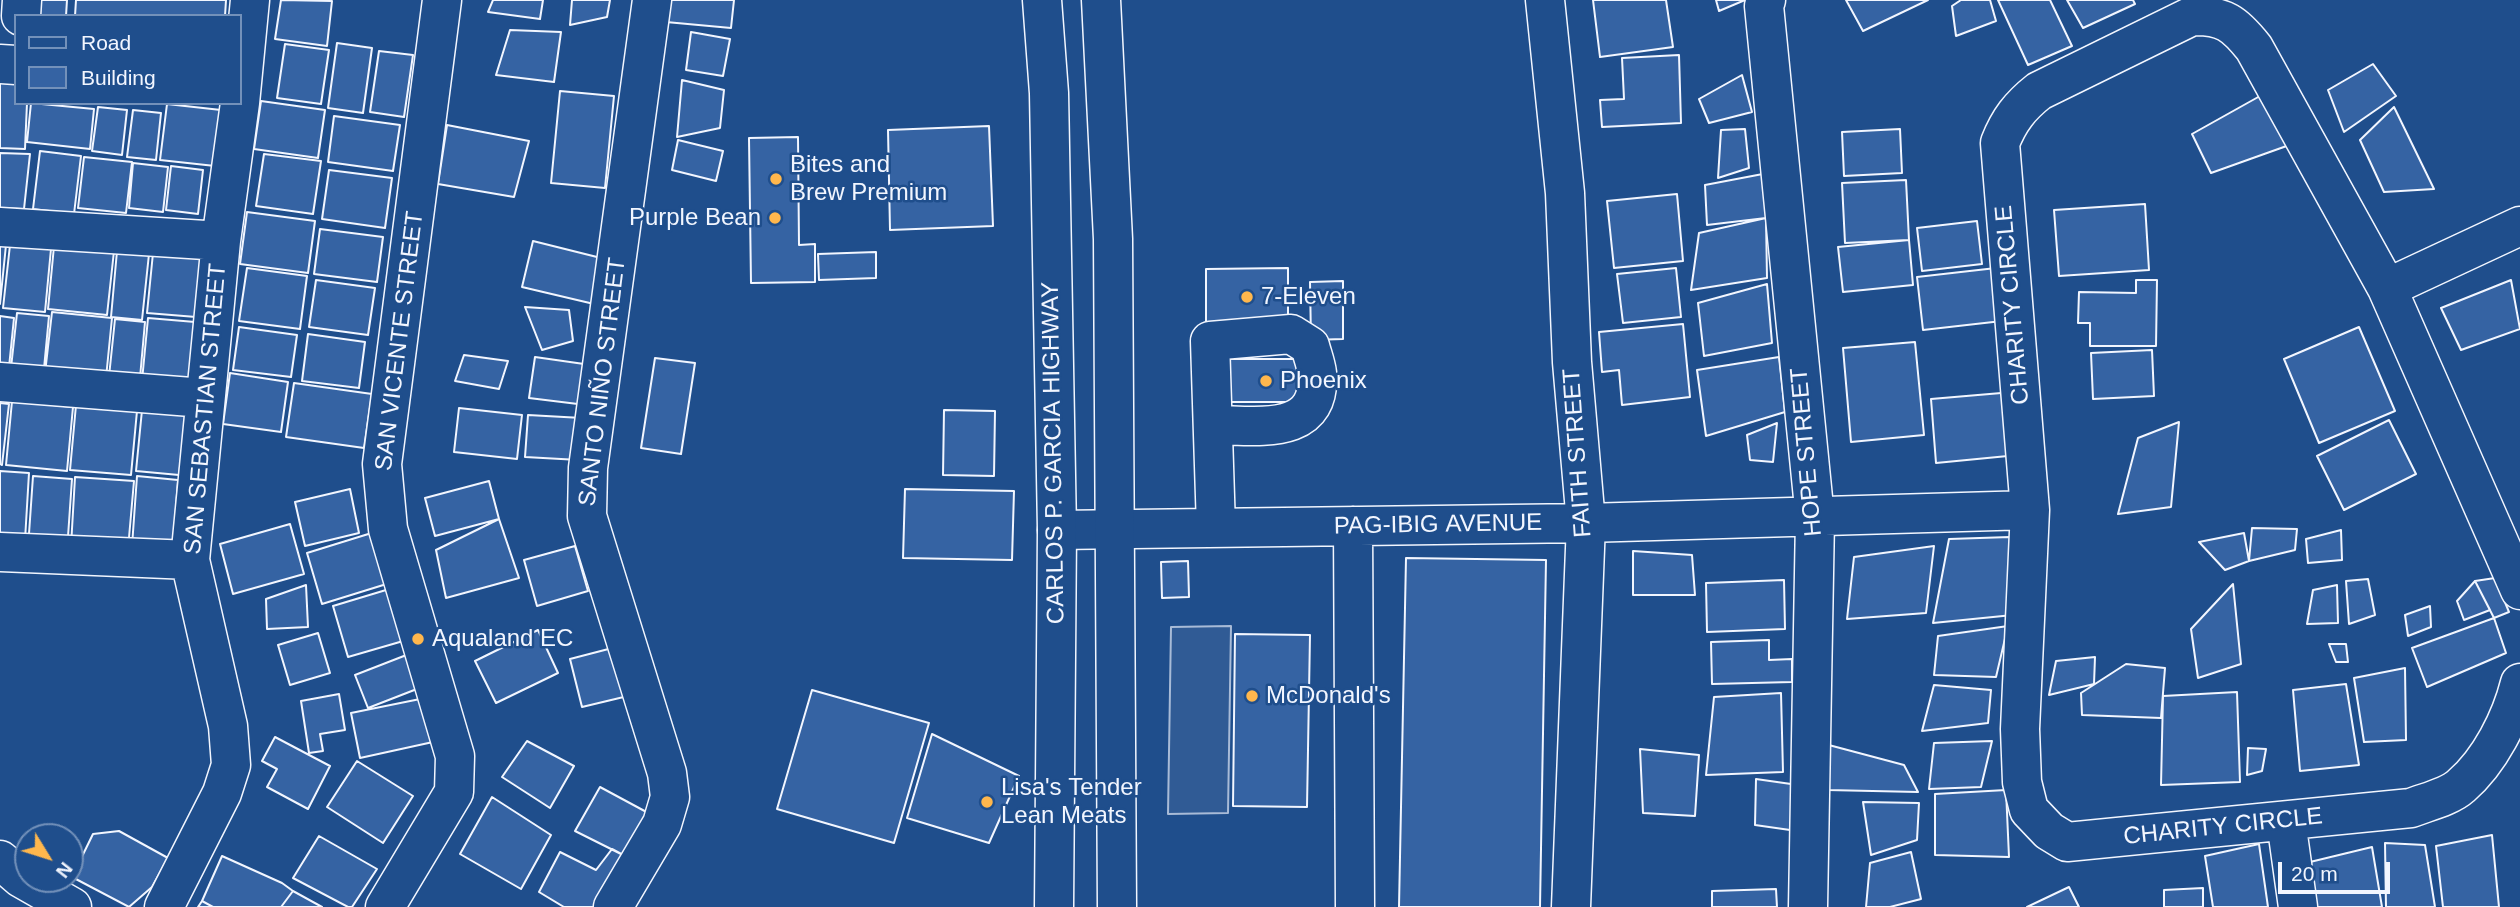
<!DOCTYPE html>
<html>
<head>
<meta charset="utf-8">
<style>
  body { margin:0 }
  #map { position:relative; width:2520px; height:907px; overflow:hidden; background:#1f4e8c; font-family:Arial,sans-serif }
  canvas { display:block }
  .legend { position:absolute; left:14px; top:14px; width:228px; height:91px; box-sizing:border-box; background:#1f4e8c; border:2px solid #7391ba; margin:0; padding:9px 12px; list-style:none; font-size:21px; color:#f2f6ff }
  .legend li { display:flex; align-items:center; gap:14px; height:35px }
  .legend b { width:35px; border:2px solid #7391ba }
  .north { position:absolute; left:14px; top:823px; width:70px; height:70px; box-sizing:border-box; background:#1f4e8c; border:2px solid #7391ba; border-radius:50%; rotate:128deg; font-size:19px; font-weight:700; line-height:28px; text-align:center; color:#f2f6ff }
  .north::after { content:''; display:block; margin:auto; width:24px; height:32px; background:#ffb74d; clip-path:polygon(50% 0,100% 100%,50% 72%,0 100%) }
  .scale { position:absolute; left:2278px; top:862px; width:112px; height:32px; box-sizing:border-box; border:4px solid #f2f6ff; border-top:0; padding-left:9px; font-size:21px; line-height:24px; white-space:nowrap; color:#f2f6ff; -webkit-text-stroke:5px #1f4e8c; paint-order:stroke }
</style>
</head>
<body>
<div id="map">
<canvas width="2520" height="907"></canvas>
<ul class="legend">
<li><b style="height:9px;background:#1f4e8c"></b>Road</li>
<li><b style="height:19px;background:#3563a3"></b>Building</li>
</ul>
<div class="north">N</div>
<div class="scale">20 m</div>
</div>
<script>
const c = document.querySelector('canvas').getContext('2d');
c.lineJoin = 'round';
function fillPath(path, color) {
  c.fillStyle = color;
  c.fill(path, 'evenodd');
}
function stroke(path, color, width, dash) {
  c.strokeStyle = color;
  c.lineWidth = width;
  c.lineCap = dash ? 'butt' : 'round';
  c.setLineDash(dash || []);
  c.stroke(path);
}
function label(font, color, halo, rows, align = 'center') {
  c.font = font + ' Arial,sans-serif';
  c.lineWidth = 5;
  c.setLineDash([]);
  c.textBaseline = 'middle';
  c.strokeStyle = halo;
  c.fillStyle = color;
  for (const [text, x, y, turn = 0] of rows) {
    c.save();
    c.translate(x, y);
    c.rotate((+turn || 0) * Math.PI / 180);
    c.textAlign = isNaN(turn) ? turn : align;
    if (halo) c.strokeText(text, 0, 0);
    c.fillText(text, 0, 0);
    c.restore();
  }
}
const parking = new Path2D(`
  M1231,626L1228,813L1168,814L1171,627Z`);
fillPath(parking, '#305b95');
stroke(parking, '#a8bbd7', 2);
const building = new Path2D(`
  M33,0H67L66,16H32Z
  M76,0H226L225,16H75Z
  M281,0L332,1L327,46L275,39Z
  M493,0H543L540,19L488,12Z
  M572,0H610L607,17L570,25Z
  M669,0H734L731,28L666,22Z
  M1593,0H1666L1673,47L1600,57Z
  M1716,0H1745L1719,11Z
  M1846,0H1928L1863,31Z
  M1961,0H1990L1996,21L1956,36L1952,6Z
  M1998,0H2050L2072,46L2028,65Z
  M2067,0H2133L2135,4L2083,28Z
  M510,30L561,32L554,82L496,75Z
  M691,32L730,39L723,76L686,70Z
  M337,43L372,48L363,113L328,108Z
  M285,44L329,50L321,104L277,98Z
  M379,51L413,55L404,117L370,112Z
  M1679,55L1681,123L1602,127L1600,100L1624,99L1622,58Z
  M2373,64L2396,96L2344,132L2328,90Z
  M1742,75L1752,112L1709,123L1699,99Z
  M682,80L724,90L720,128L677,137Z
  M0,82L16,83V103H27L25,149L0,148Z
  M560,91L614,96L605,188L551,183Z
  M2260,96L2295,143L2211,173L2192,134Z
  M261,101L325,110L318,158L254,149Z
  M31,103L94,109L90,149L27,142Z
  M167,104L221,110L215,166L160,160Z
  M98,107L127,110L122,155L92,151Z
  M2394,107L2434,189L2384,192L2360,140Z
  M133,110L161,113L156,160L127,157Z
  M334,116L400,125L393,171L328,162Z
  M447,125L529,141L514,197L438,184Z
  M989,126L993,226L890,230L888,130Z
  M1745,129L1749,168L1718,178L1721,130Z
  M1900,129L1902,173L1844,176L1842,132Z
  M798,137L799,245L815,244V282L751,283L749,138Z
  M678,140L723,151L716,181L672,170Z
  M40,151L81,156L74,214L33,209Z
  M0,153L30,154L24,209L0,208Z
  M264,154L321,161L313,214L256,206Z
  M84,157L132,162L126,213L78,208Z
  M133,163L168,167L163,212L129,208Z
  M171,166L203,170L198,214L166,210Z
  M329,170L392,178L385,228L322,219Z
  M1768,173L1766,218L1707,225L1705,185Z
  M1906,180L1909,240L1845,243L1842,183Z
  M1677,194L1683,261L1614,268L1607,201Z
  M2145,204L2149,270L2059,276L2054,210Z
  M247,212L315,221L308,273L240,264Z
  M1766,218L1767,278L1691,290L1699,233Z
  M1977,221L1982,264L1922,271L1917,228Z
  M320,229L383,237L377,282L314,274Z
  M1909,240L1913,285L1843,292L1838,247Z
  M533,241L605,259L594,304L522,287Z
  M0,245H6L0,304Z
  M10,245L51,249L45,312L3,308Z
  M54,246L114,251L107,315L48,309Z
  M117,251L149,254L142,320L111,317Z
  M876,252V278L819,280L818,254Z
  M153,253L202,258L196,317L147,313Z
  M247,268L307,276L300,329L239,321Z
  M1288,268V323H1206V269Z
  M1676,268L1681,317L1623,323L1617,274Z
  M1996,268L2002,321L1923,330L1917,277Z
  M316,280L375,288L368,335L309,327Z
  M2136,280H2157L2156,346H2090V323H2078L2079,292L2136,293Z
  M2511,280L2520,329L2461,350L2441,308Z
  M1343,281V339L1311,340L1310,282Z
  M1767,284L1772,343L1704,356L1698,303Z
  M525,307L569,310L573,341L542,350Z
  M52,312L112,318L105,388L44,382Z
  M17,313L49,316L43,379L10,377Z
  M0,316L14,318L8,377H0Z
  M148,318L195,322L187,395L141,391Z
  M115,319L145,322L139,389L108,386Z
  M1683,324L1690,397L1622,405L1619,370L1602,372L1599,332Z
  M239,327L297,335L291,377L233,370Z
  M2359,327L2395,411L2319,443L2284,359Z
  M308,334L365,342L359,388L302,381Z
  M1915,342L1924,435L1851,442L1843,348Z
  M2152,350L2154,396L2093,399L2091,353Z
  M464,355L508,361L499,389L455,381Z
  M535,357L591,365L586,405L529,398Z
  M1779,357L1785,412L1706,436L1697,370Z
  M655,358L695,363L681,454L641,448Z
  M1222,359H1309V402H1222Z
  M230,373L288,382L281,432L223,424Z
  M294,383L372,394L364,448L286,437Z
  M2013,392L2018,455L1936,463L1931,399Z
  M12,401L73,407L67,471L6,465Z
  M0,403L9,404L2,465L0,464Z
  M76,405L137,411L131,475L70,470Z
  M459,408L522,415L517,459L454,452Z
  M142,410L186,414L179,475L136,471Z
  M944,410L995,411L994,476L943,475Z
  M528,415L582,418L579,460L525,457Z
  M2389,420L2416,474L2344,510L2317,456Z
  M2179,422L2171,507L2118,514L2138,438Z
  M1777,423L1773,462L1750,460L1747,435Z
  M0,471L29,473L25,540L0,539Z
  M33,476L72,479L67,551L28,548Z
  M137,476L178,480L173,548L132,546Z
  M75,477L134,481L128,549L71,546Z
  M489,481L499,519L435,536L425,498Z
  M350,489L359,533L305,546L295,502Z
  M905,489L1014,491L1012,560L903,558Z
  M499,519L519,578L446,598L436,550Z
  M290,524L304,574L233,594L220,544Z
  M2252,528L2297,529L2295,550L2249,561Z
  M2341,530L2342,560L2308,563L2306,539Z
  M378,531L393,582L322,604L307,553Z
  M2244,533L2249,561L2225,570L2199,542Z
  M2010,537L2013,615L1933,623L1949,539Z
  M575,546L588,591L537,606L524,560Z
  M1934,546L1926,613L1847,619L1854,557Z
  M1633,551L1692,555L1695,595H1633Z
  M1406,558L1546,560L1540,907H1399Z
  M1188,561L1189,597L1162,598L1161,562Z
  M2495,578L2509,612L2494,618L2475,581Z
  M2368,579L2375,615L2349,624L2346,581Z
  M1784,580L1785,629L1707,632L1706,583Z
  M2475,581L2490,610L2464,620L2457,601Z
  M2233,584L2241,664L2198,678L2191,629Z
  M306,585L308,627L267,629L266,599Z
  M2337,585L2338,623L2307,624L2313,590Z
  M386,590L417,637L348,657L333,606Z
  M2430,606L2431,627L2408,636L2405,615Z
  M2494,618L2506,653L2427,687L2412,648Z
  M2008,626L1996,677L1934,675L1938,636Z
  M538,630L558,673L496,703L475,661Z
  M318,633L330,673L290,685L278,645Z
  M1235,634L1310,635L1307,807L1233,806Z
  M1769,640V660L1792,659V682L1712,684L1711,642Z
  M2329,644H2346L2348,662H2336Z
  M620,646L632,695L582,707L570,659Z
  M409,654L422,687L368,708L355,675Z
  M2095,657L2094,684L2049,695L2056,661Z
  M2126,664L2165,668L2161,718L2082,715L2081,693Z
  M2405,668L2406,740L2364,742L2354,678Z
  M2346,684L2359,765L2300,771L2293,690Z
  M1934,685L1991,690L1988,723L1922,731Z
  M812,690L929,723L894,843L777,809Z
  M2237,692L2240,782L2161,785L2163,696Z
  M1781,693L1783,772L1706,775L1714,697Z
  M339,694L345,730L320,734L323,751L309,753L301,701Z
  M425,698L433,742L360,758L351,713Z
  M932,734L1019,776L989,843L907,818Z
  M275,737L330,766L308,809L267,787L277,769L262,761Z
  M527,741L574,766L550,808L502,777Z
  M1992,741L1981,787L1929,789L1934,743Z
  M1825,744L1904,765L1918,792L1827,790Z
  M2248,748L2266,749L2262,771L2247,775Z
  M1640,749L1699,755L1695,816L1643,813Z
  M357,761L413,796L383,843L327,807Z
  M1756,779L1798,785L1797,831L1755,825Z
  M600,787L652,815L627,857L575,831Z
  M2006,790L2009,857L1935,855V794Z
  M492,797L551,835L521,889L460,854Z
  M1863,802L1919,803L1917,840L1871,855Z
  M119,831L168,858L152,887L129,907L72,877L93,834Z
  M2492,835L2499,907H2443L2436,846Z
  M319,836L377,869L352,907H348L293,878Z
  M2385,843L2425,845L2435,907H2386Z
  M2259,844L2268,907H2213L2205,856Z
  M2372,847L2382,907H2317L2310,862Z
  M612,849L627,857L596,907H564L539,892L560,852L596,870Z
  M1911,852L1921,899L1890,907H1866L1870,863Z
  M222,856L282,883L293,891L281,907H213L202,901Z
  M2069,887L2079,907H2027Z
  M2203,888V907H2164V890Z
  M1776,889L1777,907H1712V891Z
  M293,891L322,907H281Z
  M202,901L213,907H198Z`);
fillPath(building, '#3563a3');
stroke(building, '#f2f6ff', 2);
const minor = new Path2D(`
  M1545,0L1565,193L1572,362L1586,523L1571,907
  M1766,0L1764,6L1815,518L1808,907
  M21,16L22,0
  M0,64L16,65
  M240,103L250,0
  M0,227L221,241
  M2387,288L2520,226
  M0,382L204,398
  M1213,425C1256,425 1322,438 1317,373C1316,364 1312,354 1310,346L1291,334L1210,341L1216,528
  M1353,526L1355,907
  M1057,530L1586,523L2030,510
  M0,552L190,560
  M2520,590L2387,288L2254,48C2235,24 2224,15 2192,16L2039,91C2020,106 2009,120 2000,143L2030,510L2020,729L2022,782L2029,810L2049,831L2067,842L2411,808C2426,802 2449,797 2461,786C2490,761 2511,719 2520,683
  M2286,821L2298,907
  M0,860L21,878L72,907
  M164,907L222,793L231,765L228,726L190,560L221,241L240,103
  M385,907L454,792L455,756L388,529L382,464L442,0
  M613,907L662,824L670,797L667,773L587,516L588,468L652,0`);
const highway = new Path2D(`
  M1042,0L1049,93L1057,530L1054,907
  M1101,0L1113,239L1117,907`);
stroke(minor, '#f2f6ff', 41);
stroke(highway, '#f2f6ff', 41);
stroke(minor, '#1f4e8c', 38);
stroke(highway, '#1f4e8c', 38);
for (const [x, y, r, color] of [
  [776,179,7,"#ffb74d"],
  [775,218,7,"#ffb74d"],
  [1247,297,7,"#ffb74d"],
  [1266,381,7,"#ffb74d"],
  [418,639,7,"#ffb74d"],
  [1252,696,7,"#ffb74d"],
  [987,802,7,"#ffb74d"]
]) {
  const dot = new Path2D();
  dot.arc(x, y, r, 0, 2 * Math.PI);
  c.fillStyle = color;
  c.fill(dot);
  stroke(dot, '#1f4e8c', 2.5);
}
label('24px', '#f2f6ff', '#1f4e8c', [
  ["Bites and",790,165],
  ["Brew Premium",790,193],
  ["Purple Bean",761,218,"right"],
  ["7-Eleven",1261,297],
  ["Phoenix",1280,381],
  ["Aqualand EC",432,639],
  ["McDonald's",1266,696],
  ["Lisa's Tender",1001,788],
  ["Lean Meats",1001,816]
], 'left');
label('24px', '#f2f6ff', '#1f4e8c', [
  ["CHARITY CIRCLE",2013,305,-95],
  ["SAN VICENTE STREET",400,341,-83],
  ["SANTO NIÑO STREET",603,382,-83],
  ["SAN SEBASTIAN STREET",206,409,-85],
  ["HOPE STREET",1807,452,-95],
  ["CARLOS P. GARCIA HIGHWAY",1054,453,-91],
  ["FAITH STREET",1578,453,-94],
  ["PAG-IBIG AVENUE",1438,525,-1],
  ["CHARITY CIRCLE",2223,827,-6]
]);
</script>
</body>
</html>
